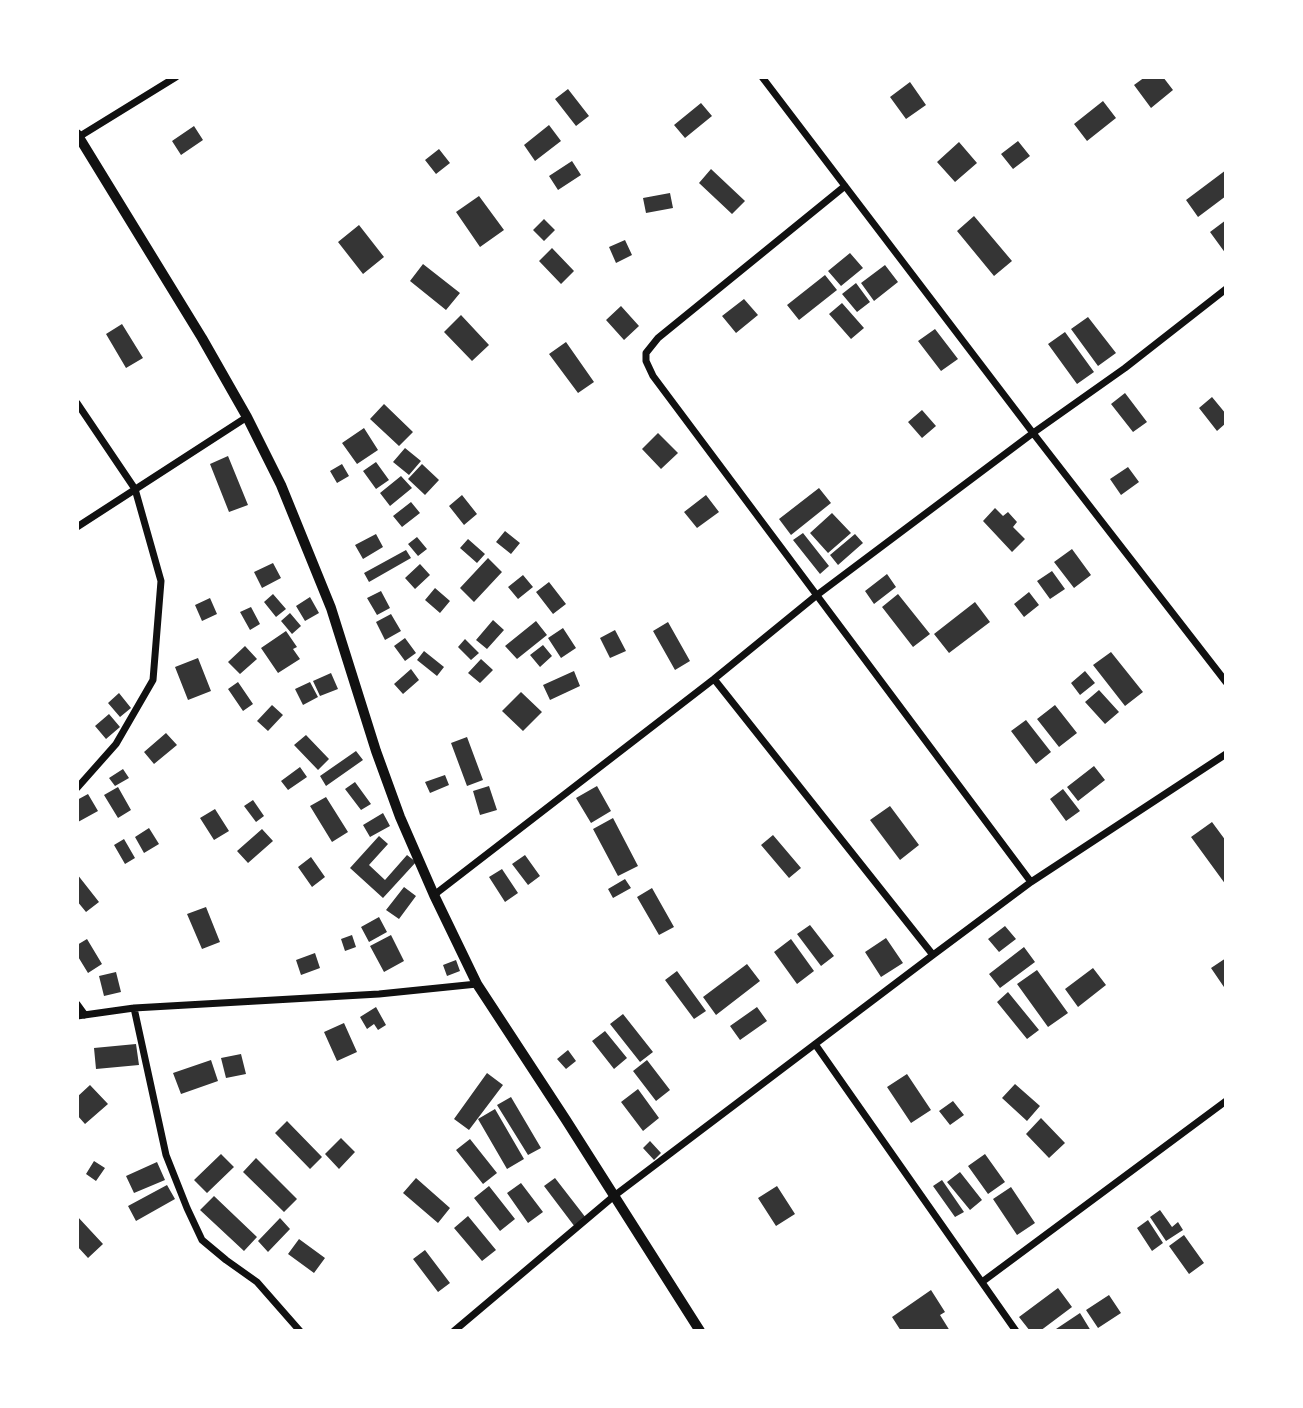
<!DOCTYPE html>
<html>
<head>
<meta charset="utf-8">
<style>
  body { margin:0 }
  #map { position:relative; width:1303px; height:1408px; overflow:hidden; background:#fff; font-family:Raleway,sans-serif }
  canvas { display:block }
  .frame { position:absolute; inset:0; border:79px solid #fff; pointer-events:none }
</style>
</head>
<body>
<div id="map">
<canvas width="1303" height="1408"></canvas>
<div class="frame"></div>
</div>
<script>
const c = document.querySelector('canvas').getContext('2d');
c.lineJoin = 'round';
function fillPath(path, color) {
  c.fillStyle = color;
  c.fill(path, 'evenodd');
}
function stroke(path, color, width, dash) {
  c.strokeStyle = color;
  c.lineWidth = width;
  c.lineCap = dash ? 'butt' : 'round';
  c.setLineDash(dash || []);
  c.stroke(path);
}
fillPath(new Path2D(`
  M1145,77H1163L1173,90L1151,108L1134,85Z
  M910,82L926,105L906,119L890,97Z
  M568,89L589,116L576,126L555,99Z
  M1103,101L1116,118L1087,141L1074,124Z
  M701,103L712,116L685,138L674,125Z
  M549,125L561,141L535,161L524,145Z
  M194,126L203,140L181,155L172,141Z
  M1018,141L1030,156L1013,169L1001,154Z
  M959,142L977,163L955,182L937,162Z
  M439,149L450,163L436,174L425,160Z
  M572,161L581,175L558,190L549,176Z
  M711,169L745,201L732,214L699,183Z
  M1226,170V196L1198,217L1186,200Z
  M670,193L673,208L646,213L643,198Z
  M479,196L504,230L480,247L456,212Z
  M974,216L1012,261L994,276L957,231Z
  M544,219L555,230L544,241L533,230Z
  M1226,220V254L1210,232Z
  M359,225L384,257L363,274L338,242Z
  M625,240L632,255L616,263L609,247Z
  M552,248L574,271L561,284L539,261Z
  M850,253L863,268L841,286L828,271Z
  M423,264L460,293L446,310L410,281Z
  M885,265L898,282L874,301L861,283Z
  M825,275L837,290L799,320L787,305Z
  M856,283L870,302L857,312L842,294Z
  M744,299L758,315L736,333L722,316Z
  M842,303L864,328L851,339L829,314Z
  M621,306L639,326L624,340L606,320Z
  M461,315L489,345L472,361L444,332Z
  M1088,317L1116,353L1098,366L1071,329Z
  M122,324L143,358L126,368L106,334Z
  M935,329L958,359L941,371L918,341Z
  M1065,332L1094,372L1077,384L1048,344Z
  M566,342L594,382L578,393L549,354Z
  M1125,393L1147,422L1133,432L1111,404Z
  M1212,397L1226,414V423L1217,431L1199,408Z
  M384,404L413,432L399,446L370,419Z
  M922,410L936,426L922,438L908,422Z
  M364,428L378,450L357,464L342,443Z
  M658,433L678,453L661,469L642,449Z
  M405,448L421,461L409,475L393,462Z
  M228,456L248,505L229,512L210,464Z
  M376,462L389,480L376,489L363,471Z
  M342,464L349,476L337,483L330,471Z
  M422,464L439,480L425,495L408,479Z
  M1128,467L1139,482L1121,495L1110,479Z
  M401,476L412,488L390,506L380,493Z
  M819,488L831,503L791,535L779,519Z
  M462,495L477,514L464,525L449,506Z
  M706,495L719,512L697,528L684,512Z
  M411,502L420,513L402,527L393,516Z
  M995,508L1003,516L1008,512L1017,522L1013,527L1025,539L1012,552L983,521Z
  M832,513L851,533L828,553L810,533Z
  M505,531L520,543L511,554L496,542Z
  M803,533L829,566L820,574L793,540Z
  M376,534L383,547L363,559L355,545Z
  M855,534L863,543L838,565L830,555Z
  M417,537L427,549L418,556L408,544Z
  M468,539L485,554L477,563L460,548Z
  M1072,549L1091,575L1074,588L1054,562Z
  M406,550L411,558L369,582L364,573Z
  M488,558L502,572L474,602L460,588Z
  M273,563L281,578L262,588L254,572Z
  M420,564L430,575L415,589L405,578Z
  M1052,571L1065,589L1050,599L1037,581Z
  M887,574L896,587L874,604L865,591Z
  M523,575L533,587L518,599L508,587Z
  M549,582L566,604L553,614L536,592Z
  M435,588L450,601L440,613L425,600Z
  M381,591L390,608L377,615L367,598Z
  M1029,592L1039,605L1024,617L1014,604Z
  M273,594L286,609L276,617L264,602Z
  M898,594L930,634L913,647L882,607Z
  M310,597L319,613L305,621L296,606Z
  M210,598L217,614L202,621L195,605Z
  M975,602L990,622L949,653L934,634Z
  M251,607L260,624L250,630L240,612Z
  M290,613L301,626L292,634L281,621Z
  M391,614L401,631L385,640L376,622Z
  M493,620L504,630L487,649L476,640Z
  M536,621L547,635L517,659L505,646Z
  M668,622L690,661L675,670L653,631Z
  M563,628L576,648L561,658L548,638Z
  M615,630L626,651L610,658L600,638Z
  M286,631L297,647L293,649L300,659L278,673L261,648Z
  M405,638L416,653L405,661L394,646Z
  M465,639L479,653L471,660L458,647Z
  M543,645L552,656L540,667L530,655Z
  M245,646L257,659L240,674L228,662Z
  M424,651L444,667L437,676L417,660Z
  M1111,652L1143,692L1125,706L1093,665Z
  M198,658L211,691L188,700L175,667Z
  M481,659L493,670L480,683L468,673Z
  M411,669L419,680L403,694L394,684Z
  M574,671L580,686L550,700L543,685Z
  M1085,671L1095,683L1080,695L1071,683Z
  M331,673L338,689L320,696L313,681Z
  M238,682L253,704L243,711L228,689Z
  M310,682L318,697L303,705L295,689Z
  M1099,690L1119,712L1105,724L1085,702Z
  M521,692L542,712L523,731L502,711Z
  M119,693L131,708L120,717L108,703Z
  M272,705L283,715L268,731L257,721Z
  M1055,705L1077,733L1059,747L1037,719Z
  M109,714L120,727L106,739L95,726Z
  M1026,720L1051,752L1036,764L1011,731Z
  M166,733L177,745L154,764L144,752Z
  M306,735L329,759L318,770L294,745Z
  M467,737L483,780L467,786L451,743Z
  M356,751L363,760L326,786L320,776Z
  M1094,766L1105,780L1078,801L1067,787Z
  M300,767L307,777L288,790L281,781Z
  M123,769L129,778L115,786L109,778Z
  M445,775L449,785L430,793L425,782Z
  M355,782L371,804L361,810L345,789Z
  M489,786L497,810L480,815L473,791Z
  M597,786L611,811L591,823L576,798Z
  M118,787L131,810L118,818L104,795Z
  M1063,789L1080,811L1066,821L1050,799Z
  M88,794L98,811L78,822L77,800Z
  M326,797L348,832L332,842L310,806Z
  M253,800L264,816L256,822L244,806Z
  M890,806L919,845L900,860L870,820Z
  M215,809L229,831L214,840L200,818Z
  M383,813L390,826L370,837L363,825Z
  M613,818L638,866L618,876L593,829Z
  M1212,822L1226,841V885L1191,837Z
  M149,828L159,844L144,853L135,837Z
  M262,829L273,841L248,863L237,851Z
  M773,835L801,868L789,878L761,845Z
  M379,836L388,844L369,865L385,880L407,855L416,862L383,898L350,868Z
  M124,839L135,858L125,864L114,845Z
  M525,855L540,876L528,885L512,864Z
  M311,857L325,877L312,887L298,867Z
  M502,869L518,893L505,902L489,877Z
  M77,874L99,902L86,912L77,901Z
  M625,879L631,888L613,898L608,889Z
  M404,887L416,896L399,919L386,910Z
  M652,888L674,927L659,935L637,897Z
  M206,907L220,942L202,949L187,914Z
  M379,917L387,932L369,942L361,927Z
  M810,925L834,956L821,966L797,934Z
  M1005,926L1016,939L999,952L988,939Z
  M352,935L356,947L345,951L341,939Z
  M391,935L404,961L384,972L370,946Z
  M886,938L903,963L881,977L865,952Z
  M87,939L102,964L88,973L77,955V945Z
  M791,939L814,971L797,984L774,952Z
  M1024,947L1035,962L1000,988L989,974Z
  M315,953L320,968L301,975L296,960Z
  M1226,958V990L1211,968Z
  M456,960L460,971L447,976L443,965Z
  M747,964L760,981L716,1015L703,997Z
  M1093,968L1106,985L1078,1007L1065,989Z
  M1037,970L1068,1013L1048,1027L1017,984Z
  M677,971L706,1011L694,1019L665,980Z
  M116,972L121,992L104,996L99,976Z
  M1008,992L1039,1030L1027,1039L997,1002Z
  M376,1007L386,1025L378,1030L374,1024L367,1029L360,1017Z
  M757,1007L767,1021L740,1040L730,1026Z
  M623,1014L653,1052L640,1062L610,1024Z
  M344,1023L357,1052L337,1061L324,1032Z
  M605,1031L627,1058L614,1069L592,1041Z
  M136,1044L139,1065L96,1069L94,1048Z
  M568,1050L576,1061L566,1069L557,1059Z
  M241,1054L246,1074L226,1078L221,1058Z
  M211,1060L218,1081L181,1094L173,1073Z
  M647,1060L670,1090L656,1101L633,1071Z
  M487,1073L503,1085L469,1130L454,1119Z
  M907,1074L931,1110L911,1123L887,1087Z
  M1015,1084L1040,1106L1027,1121L1002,1098Z
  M90,1085L108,1104L85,1124L77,1115V1097Z
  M638,1089L659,1118L643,1131L621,1102Z
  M511,1097L541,1148L528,1155L497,1105Z
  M953,1101L964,1115L950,1125L939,1111Z
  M495,1109L524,1159L507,1169L478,1119Z
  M1041,1118L1065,1143L1049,1158L1026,1134Z
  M287,1121L322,1157L310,1169L275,1133Z
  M341,1138L355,1152L339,1169L325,1154Z
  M470,1139L497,1173L483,1184L456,1150Z
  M650,1141L661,1153L654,1160L643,1148Z
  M221,1154L234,1167L207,1193L194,1180Z
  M985,1154L1005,1182L988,1194L968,1166Z
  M256,1158L297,1199L284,1212L243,1172Z
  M94,1161L105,1168L96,1181L86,1174Z
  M157,1162L165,1180L134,1193L126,1176Z
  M960,1172L982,1200L970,1210L947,1182Z
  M416,1178L450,1208L438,1223L403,1193Z
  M555,1178L586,1218L575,1227L544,1186Z
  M942,1180L964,1212L955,1217L933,1186Z
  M521,1183L543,1212L528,1223L507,1193Z
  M167,1185L175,1199L136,1221L128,1206Z
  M489,1186L515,1219L500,1231L474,1198Z
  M777,1186L795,1214L776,1226L758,1198Z
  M1011,1187L1035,1223L1017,1235L993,1199Z
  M214,1196L257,1237L244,1251L200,1210Z
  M1160,1210L1172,1227L1178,1222L1183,1230L1166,1241L1150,1217Z
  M77,1216L103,1244L88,1258L77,1246Z
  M468,1216L496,1250L482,1261L454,1228Z
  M280,1218L290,1229L268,1252L258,1241Z
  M1148,1220L1163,1243L1152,1251L1137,1228Z
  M1184,1235L1204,1263L1189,1274L1169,1246Z
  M299,1239L325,1258L314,1273L288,1254Z
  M425,1250L450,1283L438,1292L413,1259Z
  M1058,1288L1072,1307L1040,1331H1030L1019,1317Z
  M931,1290L945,1312L940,1315L950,1331H901L892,1317Z
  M1109,1295L1121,1313L1098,1328L1086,1310Z
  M1080,1313L1091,1331H1053Z`), '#353535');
stroke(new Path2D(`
  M762,77L1033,433L1226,682
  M77,138L176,77
  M845,186L658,338L646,353V361L653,376L1031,882
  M77,403L135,489L161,581L153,680L116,744L77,788
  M77,527L247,417
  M714,679L933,955
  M434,895L714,679L817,595L1033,433L1125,368L1226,289
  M77,1004L85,1015
  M134,1008L166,1155L187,1208L202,1240L226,1260L257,1282L300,1331
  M77,1016L134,1008L379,994L477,984
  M815,1044L1016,1331
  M982,1282L1226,1101
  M454,1331L614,1196L933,955L1031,882L1226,754`), '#111', 7);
stroke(new Path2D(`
  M77,134L202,338L247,417L281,485L331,608L376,751L400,817L434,895L477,984L566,1120L700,1331`), '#111', 10);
</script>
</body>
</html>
